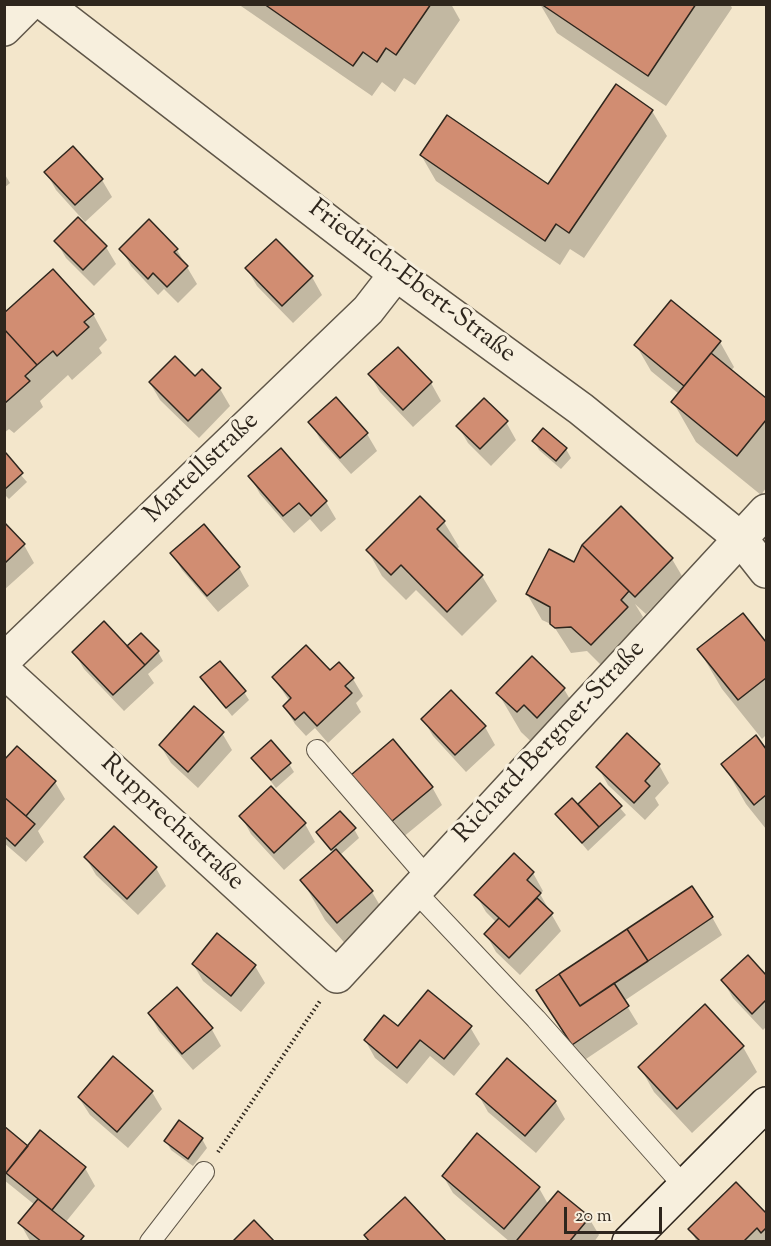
<!DOCTYPE html>
<html>
<head>
<meta charset="utf-8">
<style>
  body { margin:0 }
  #map { position:relative; width:771px; height:1246px; overflow:hidden; background:#f3e6cb; font-family:"Sorts Mill Goudy",serif }
  canvas { display:block }
  .frame { position:absolute; inset:0; border:6px solid #2e261d; pointer-events:none }
  .scale { position:absolute; left:564px; top:1207px; width:98px; height:27px; box-sizing:border-box; border:3px solid #2e261d; border-top:0; padding-left:8px; font-size:18px; line-height:21px; white-space:nowrap; color:#2e261d; -webkit-text-stroke:4px #f7efdd; paint-order:stroke }
</style>
</head>
<body>
<div id="map">
<canvas width="771" height="1246"></canvas>
<div class="frame"></div>
<div class="scale">20 m</div>
</div>
<script>
const c = document.querySelector('canvas').getContext('2d');
c.lineJoin = 'round';
function fillPath(path, color) {
  c.fillStyle = color;
  c.fill(path, 'evenodd');
}
function stroke(path, color, width, dash) {
  c.strokeStyle = color;
  c.lineWidth = width;
  c.lineCap = dash ? 'butt' : 'round';
  c.setLineDash(dash || []);
  c.stroke(path);
}
function label(font, color, halo, rows, align = 'center') {
  c.font = font + ' "Sorts Mill Goudy",serif';
  c.lineWidth = 6;
  c.setLineDash([]);
  c.textBaseline = 'middle';
  c.strokeStyle = halo;
  c.fillStyle = color;
  for (const [text, x, y, turn = 0] of rows) {
    c.save();
    c.translate(x, y);
    c.rotate((+turn || 0) * Math.PI / 180);
    c.textAlign = isNaN(turn) ? turn : align;
    if (halo) c.strokeText(text, 0, 0);
    c.fillText(text, 0, 0);
    c.restore();
  }
}
fillPath(new Path2D(`
  M238,4H451L460,20L415,85L404,78L395,92L382,82L372,96Z
  M540,4H730L732,8L666,106L557,33Z
  M652,111L667,136L584,258L570,249L560,265L436,181L421,155L548,186Z
  M46,172L102,180L112,197L85,222L56,190Z
  M4,173L10,183L4,188Z
  M56,241L106,247L116,264L94,286L66,258Z
  M276,241L312,277L322,295L293,323L257,286L247,269Z
  M121,249L177,250L197,284L178,303L164,289L158,295L131,266Z
  M93,314L107,340L99,348L102,353L72,380L68,375L40,401L43,407L14,433L9,429L4,433V315Z
  M720,342L734,367L731,371L766,400V488L761,495L696,442L673,402L679,394L651,371L636,345Z
  M398,349L431,383L441,401L413,427L380,392L370,375Z
  M195,378L220,389L230,406L199,438L160,400L150,383Z
  M310,422L367,434L377,451L351,474L320,439Z
  M506,422L516,440L491,466L468,443L458,426Z
  M534,441L566,449L571,458L561,469L539,450Z
  M4,456L27,482L9,499L4,494Z
  M250,476L326,502L336,519L321,532L310,519L294,533L260,494Z
  M621,508L672,559L682,576L646,614L635,604L643,617L637,624L642,633L606,670L587,651L571,653L553,625L542,620L527,594L575,564Z
  M444,522L459,547L456,550L482,576L497,601L462,636L416,590L406,600L382,576L368,551Z
  M4,524L24,545L34,563L4,590Z
  M204,527L239,568L249,586L218,612L182,570L172,553Z
  M743,615L766,644V735L762,739L722,689L699,650Z
  M74,652H158L163,661L148,674L154,683L124,711L84,669Z
  M532,658L564,689L587,729L541,751L521,732L498,693Z
  M330,672L353,679L363,696L356,703L361,712L328,743L315,728L306,736L295,724L284,706L290,702L274,678Z
  M202,678L244,692L249,700L232,716Z
  M423,719L485,727L495,745L466,772L433,736Z
  M222,733L232,750L198,788L171,763L160,745Z
  M627,735L659,765L669,783L655,798L659,805L645,820L608,785L598,767Z
  M756,738L766,751V829L746,804L723,764Z
  M253,758L289,764L294,772L276,788Z
  M4,762L55,782L65,799L38,831L44,842L26,862L4,843Z
  M353,775L432,787L442,805L402,838Z
  M600,785L626,815L588,851L557,814L578,806Z
  M241,816L305,824L315,842L284,870L251,834Z
  M114,828L156,868L166,886L138,915L96,875L86,858Z
  M354,829L359,838L340,855L372,892L395,931L360,961L325,920L302,880L333,853L318,833Z
  M533,873L543,891L540,894L561,931L520,975L496,952L486,934L497,923L486,912L476,895Z
  M712,917L722,935L624,1001L638,1024L583,1061L538,991Z
  M747,957L766,977V1027L763,1030L733,998L723,981Z
  M193,964L255,966L265,983L241,1012L203,981Z
  M149,1013L211,1028L221,1046L193,1070L159,1031Z
  M470,1027L480,1044L454,1076L430,1056L407,1084L375,1058L365,1040L398,1028Z
  M743,1047L757,1072L692,1133L654,1092L640,1067Z
  M152,1092L162,1109L128,1148L90,1115L79,1098Z
  M478,1094L555,1101L565,1119L536,1153L488,1112Z
  M180,1122L202,1139L207,1148L193,1166L171,1150L166,1141Z
  M4,1128L29,1148L85,1168L95,1186L65,1223L85,1242L30,1241L20,1223L35,1205L4,1180Z
  M443,1176L539,1188L548,1204L589,1218L599,1235L594,1242H510L453,1193Z
  M736,1184L766,1215V1242H697L690,1229Z`), '#0003');
const building = new Path2D(`
  M264,4H431L396,55L386,48L377,62L363,52L353,66Z
  M541,4H696L648,76Z
  M616,84L653,110L569,233L556,224L545,241L420,155L447,115L548,184Z
  M73,146L103,179L75,205L44,172Z
  M78,217L107,246L83,270L54,241Z
  M149,219L178,249L174,252L188,266L167,287L153,273L148,279L119,249Z
  M276,239L313,276L282,306L245,268Z
  M53,269L94,314L84,322L89,327L57,356L53,351L37,365L4,329V313Z
  M671,300L721,341L684,386L634,345Z
  M4,329L37,365L25,376L30,381L4,404Z
  M398,347L432,382L403,410L368,374Z
  M711,353L766,398V420L737,456L671,402Z
  M175,356L195,376L202,369L221,388L188,421L149,382Z
  M336,397L368,433L340,458L308,422Z
  M484,398L508,421L480,449L456,426Z
  M543,428L567,448L556,461L532,441Z
  M281,448L327,501L311,516L299,503L283,516L248,476Z
  M6,453L23,473L4,490V454Z
  M420,496L445,521L437,529L483,575L447,612L401,565L391,575L366,550Z
  M621,506L673,558L635,597L582,545Z
  M4,522L25,544L4,564Z
  M204,524L240,567L207,596L170,553Z
  M582,545L629,591L621,600L628,607L591,645L571,627L555,628L550,624V607L526,594L549,549L574,562Z
  M743,613L766,642V678L738,700L697,649Z
  M104,621L145,665L113,695L72,652Z
  M141,633L159,651L145,665L127,646Z
  M306,645L330,670L339,662L354,678L345,686L352,693L317,726L304,712L295,720L283,706L291,698L272,677Z
  M532,656L565,688L537,718L524,705L517,712L496,693Z
  M220,661L246,691L226,708L200,677Z
  M451,690L486,726L455,755L421,719Z
  M194,706L224,732L188,772L159,745Z
  M627,733L660,764L645,781L650,786L634,803L596,767Z
  M756,735L766,749V795L754,805L721,764Z
  M393,739L433,787L391,822L351,775Z
  M271,740L291,763L271,780L251,758Z
  M17,746L56,781L26,816L4,797V760Z
  M600,783L622,806L599,827L578,804Z
  M271,786L306,823L274,853L239,816Z
  M4,797L35,824L15,846L4,836Z
  M572,798L599,827L582,843L555,814Z
  M340,811L356,828L331,850L316,832Z
  M114,826L157,867L127,899L84,857Z
  M336,849L373,891L337,923L300,880Z
  M514,853L534,872L527,880L541,893L509,927L474,895Z
  M692,886L713,917L648,961L627,929Z
  M537,898L553,913L509,958L484,934L499,918L509,927Z
  M627,929L648,961L580,1006L559,974Z
  M217,933L256,965L231,996L192,964Z
  M748,955L766,975V1000L752,1014L721,980Z
  M559,974L580,1006L614,983L629,1006L572,1045L536,990Z
  M177,987L213,1028L182,1054L148,1013Z
  M428,990L472,1026L444,1059L420,1040L397,1068L364,1040L384,1015L398,1026Z
  M705,1004L744,1046L677,1109L638,1067Z
  M113,1056L153,1091L117,1132L78,1097Z
  M507,1058L556,1101L525,1136L476,1094Z
  M179,1120L203,1138L188,1159L164,1141Z
  M4,1126L28,1146L6,1173L4,1172Z
  M40,1130L86,1167L52,1210L6,1173Z
  M477,1133L540,1187L504,1229L442,1176Z
  M736,1182L766,1213V1228L761,1233L757,1228L743,1242H701L688,1229Z
  M558,1191L590,1217L569,1242H519L517,1240Z
  M405,1197L447,1242H370L364,1235Z
  M38,1199L84,1236L79,1242H42L18,1223Z
  M254,1220L275,1242H232Z`);
fillPath(building, '#d18d72');
stroke(building, '#2e261d', 1.5);
const service = new Path2D(`
  M317,750L427,877
  M415,891L536,1019L683,1185
  M150,1242L204,1172`);
const minor = new Path2D(`
  M4,29L29,4
  M4,660L368,310L396,274
  M4,671L337,976L766,511`);
const tertiary = new Path2D(`
  M45,4L396,274L581,409L740,538L766,571`);
const secondary = new Path2D(`
  M629,1242L766,1104`);
stroke(service, '#5f5648', 22);
stroke(minor, '#5f5648', 36);
stroke(tertiary, '#5f5648', 36);
stroke(secondary, '#2e261d', 36);
stroke(new Path2D(`
  M218,1152L320,1001`), '#2e261d', 4, [1.5, 3]);
stroke(service, '#f7efdd', 20);
stroke(minor, '#f7efdd', 33);
stroke(tertiary, '#f7efdd', 33);
stroke(secondary, '#f7efdd', 33);
label('26px', '#2e261d', '#f7efdd', [
  ["Friedrich-Ebert-Straße",411,283,37],
  ["Martellstraße",203,469,-44],
  ["Richard-Bergner-Straße",551,743,-47],
  ["Rupprechtstraße",171,824,43]
]);
</script>
</body>
</html>
